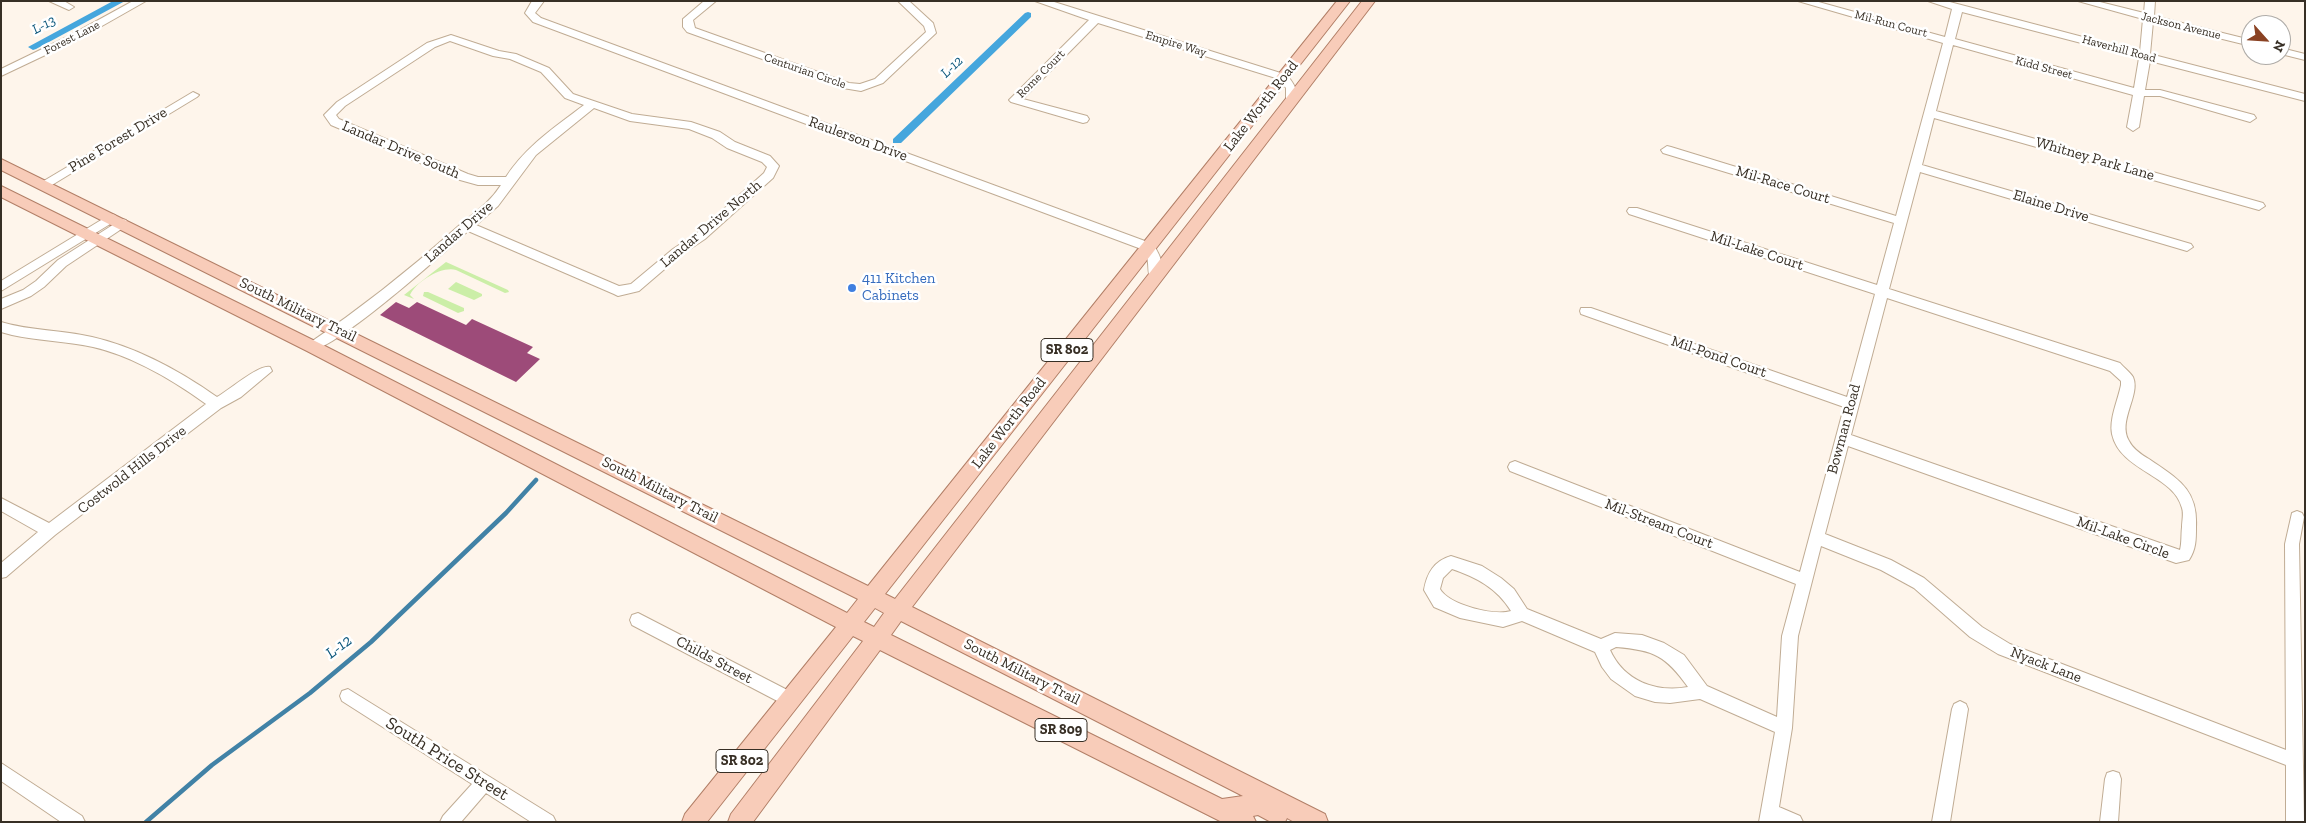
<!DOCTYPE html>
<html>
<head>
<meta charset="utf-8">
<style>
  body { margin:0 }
  #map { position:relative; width:2306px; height:823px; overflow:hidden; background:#fef5eb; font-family:"Zilla Slab",serif }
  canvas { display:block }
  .frame { position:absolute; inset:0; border:2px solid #372f25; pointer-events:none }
  .north { position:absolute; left:2241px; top:15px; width:50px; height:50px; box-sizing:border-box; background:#fff; border:1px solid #afaca8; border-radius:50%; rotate:116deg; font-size:14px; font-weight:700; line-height:20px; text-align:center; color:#372f25 }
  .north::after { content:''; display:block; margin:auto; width:18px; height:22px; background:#8a4223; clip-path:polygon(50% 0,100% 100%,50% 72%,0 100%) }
</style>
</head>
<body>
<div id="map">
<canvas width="2306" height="823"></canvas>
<div class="frame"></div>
<div class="north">N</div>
</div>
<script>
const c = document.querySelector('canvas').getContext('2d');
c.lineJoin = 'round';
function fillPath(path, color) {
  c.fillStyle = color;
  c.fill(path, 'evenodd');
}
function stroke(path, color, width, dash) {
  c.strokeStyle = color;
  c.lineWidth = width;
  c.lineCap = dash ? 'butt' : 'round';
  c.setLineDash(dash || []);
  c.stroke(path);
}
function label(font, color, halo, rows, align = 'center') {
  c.font = font + ' "Zilla Slab",serif';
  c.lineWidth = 5;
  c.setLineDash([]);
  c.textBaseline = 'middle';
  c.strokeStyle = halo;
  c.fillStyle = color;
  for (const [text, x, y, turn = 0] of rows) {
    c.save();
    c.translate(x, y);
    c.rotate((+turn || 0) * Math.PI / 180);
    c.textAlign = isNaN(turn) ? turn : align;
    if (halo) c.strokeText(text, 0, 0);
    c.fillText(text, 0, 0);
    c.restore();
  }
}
fillPath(new Path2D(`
  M446,262L508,290L509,292L505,293L456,270C441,266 416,282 410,295L414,299L404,295Z
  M456,282L482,294V296L474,300L448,289Z
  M424,292H428L464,308V311L458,313L423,296Z`), '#cbeea7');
stroke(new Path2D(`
  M146,822L212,765L310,693L371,642L506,513L536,480`), '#4182a6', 4.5);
fillPath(new Path2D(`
  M113,1H125L36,49L33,50L28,47Z
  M1028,12L1031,13V17L901,143H893V139L1025,13Z`), '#45a6dd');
fillPath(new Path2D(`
  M396,302L409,308L417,302L466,325L472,319L533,347L527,353L540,359L516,382L380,315Z`), '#9d4b79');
const minor = new Path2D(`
  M49,1H64L74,7L69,10Z
  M133,1H146L79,39L1,76V69L71,35Z
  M532,1H544L535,13L541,18L1153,244C1160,255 1166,267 1159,280H1151C1146,270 1151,263 1144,250L533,22L525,13Z
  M704,1H716L693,20L695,28L849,83L860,84L875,79L926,32L924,26L898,1H909L933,23L936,33L883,83L861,91L843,88L687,32L683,27V19Z
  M1035,1H1051L1287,75C1295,85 1300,93 1294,106H1286V88L1279,79L1098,23L1023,99L1087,116L1089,119L1087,122L1083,123L1011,102L1009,100L1089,20Z
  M1798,1H1815L1945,37L1952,9L1928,1H1946L2140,52L2143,19L2078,1H2096L2144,13L2145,1H2155L2154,16L2251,40V46L2153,22L2150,54L2305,94V101L2150,61L2145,90H2160L2254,115L2256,118L2250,122L2160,96H2144L2139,127L2133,131L2127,127L2133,95L1953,45L1936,111L2263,203L2265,206L2259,210L1934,118L1922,165L2191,244L2193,247L2187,251L1920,172L1889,289L2120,363C2124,368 2130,372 2133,377C2141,395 2117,421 2129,441C2133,449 2142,455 2149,459C2178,479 2198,489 2196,527C2196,540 2196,549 2189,560L2176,563L1848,446L1825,534L1891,560L1924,578L1982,627L2010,644L2286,750L2285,544L2292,513L2297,511L2302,513L2304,517L2299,544L2304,822H2286V765L1998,654L1970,637L1914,588L1881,570L1821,546L1798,636L1792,728L1779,807L1800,816L1803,822H1759L1775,732L1700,699L1670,703L1655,702L1635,696L1611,679L1602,667L1595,652L1522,621L1503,627L1460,618L1434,607L1424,590C1427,573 1434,561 1451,556L1482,566L1501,578L1514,589L1527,609L1601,639L1615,633L1642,635L1664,643L1684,655L1707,686L1777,717L1782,636L1796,584L1510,471L1508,467L1510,463L1515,461L1520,463L1800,572L1844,407L1581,314L1580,311L1581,308H1591L1847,397L1875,294L1629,214L1627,211L1629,208H1637L1877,285L1894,223L1663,153L1661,150L1667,146L1671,147L1896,216L1943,43ZM1962,12L2139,58L2134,88L1955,39ZM1887,298L2110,371L2121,381V385C2118,400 2109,419 2112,434C2120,471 2174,475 2182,508C2184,514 2182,521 2182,527C2181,535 2182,542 2180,550L1851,435ZM1452,569C1476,577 1497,588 1511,611C1494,616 1449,605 1440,589L1443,578ZM1616,647C1654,650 1666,656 1688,687C1656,693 1624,681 1610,650Z
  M451,35L499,51L516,54L549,68L573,94L632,114L691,122L720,132L735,142L770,156L779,166L773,178L705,239L681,255L639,291L618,296L614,294L468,231C447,250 328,357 308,350L306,347L308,344C360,309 408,271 454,230C471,215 489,204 501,185H478L460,180L331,125L324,115L337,102L427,43ZM450,41L493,56L510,59L541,72L565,98L584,105C555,127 526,146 506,177H478L468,174L339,119L336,115L345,106L435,47ZM594,108L630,121L689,129L712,138L727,148L762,162L767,167L764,173L697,233L673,249L631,284L619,286L476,225L498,206L536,155Z
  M2281,48L2305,54V60L2281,54Z
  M193,92L199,95L197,97L47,188L43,189L37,185Z
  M111,214L115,215L117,218L115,221L1,291V281Z
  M122,219L126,220L128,223L126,226L66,266L44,287L31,296L1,309V299L23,290L36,281L58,260Z
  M1,322C31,331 62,330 92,337C136,347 180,371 217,397C228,391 259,364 270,367L272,371L241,397L221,408L55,535L6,577L1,578V563L38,532L1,511V498L49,523L206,404C173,380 132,356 93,347C66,341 39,341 12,335L1,332Z
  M638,613L797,695L799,700L797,705L791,707L785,705L632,625L630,620L632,615Z
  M348,689L553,816L556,822H531L486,793L461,822H440L443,816L472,784L342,701L340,696L342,691Z
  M1960,701L1966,704L1968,709L1950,822H1932L1952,709L1954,704Z
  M1,763L82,816L85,822H61L1,781Z
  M2113,771L2119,773L2121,779L2118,822H2100L2105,779L2107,773Z`);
const major = new Path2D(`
  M1337,1H1350L885,594L895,599L1362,1H1375L912,607L1325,814L1328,822H1294L1287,818L1285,822H1271L1258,815L1253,816L1256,822H1222L880,650L753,822H728L731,814L863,641L853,636L707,822H682L685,814L836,627L307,351L1,197V186L319,343L847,613L858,599L1,170V159L868,586ZM875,608L884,613L874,627L864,622ZM901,621L1243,796L1222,799L891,635Z`);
stroke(minor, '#c0ac94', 2);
stroke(major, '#b27f67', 2);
fillPath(minor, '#fff');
fillPath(major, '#f8ccb9');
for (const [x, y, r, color] of [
  [852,288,5,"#3f7fe0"]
]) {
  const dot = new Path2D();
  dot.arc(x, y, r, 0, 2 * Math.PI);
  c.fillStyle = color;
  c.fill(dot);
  stroke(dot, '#fff', 2);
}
label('12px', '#372f25', '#fff', [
  ["Mil-Run Court",1891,24,15],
  ["Jackson Avenue",2181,26,14],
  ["Forest Lane",72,38,-27],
  ["Empire Way",1176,44,17],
  ["Haverhill Road",2119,49,15],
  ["Kidd Street",2044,68,15],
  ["Centurian Circle",805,71,19],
  ["Rome Court",1041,74,-45]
]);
label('italic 14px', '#0a567b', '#fff', [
  ["L-13",44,25,-28],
  ["L-12",952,67,-44]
]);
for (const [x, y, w] of [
  [1067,350,52],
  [1061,730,52],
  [742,761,52]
]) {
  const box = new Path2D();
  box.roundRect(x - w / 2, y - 11.5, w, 23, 4);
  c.fillStyle = '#fff';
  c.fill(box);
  stroke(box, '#372f25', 1);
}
label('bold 14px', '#372f25', null, [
  ["SR 802",1067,350],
  ["SR 809",1061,730],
  ["SR 802",742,761]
]);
label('15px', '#372f25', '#fff', [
  ["Lake Worth Road",1261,106,-52],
  ["Raulerson Drive",858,139,20],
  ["Pine Forest Drive",118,140,-31],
  ["Landar Drive South",401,150,23],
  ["Whitney Park Lane",2095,159,16],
  ["Mil-Race Court",1783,185,17],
  ["Elaine Drive",2051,206,17],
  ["Landar Drive North",711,224,-40],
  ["Landar Drive",459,232,-41],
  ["Mil-Lake Court",1757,251,18],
  ["South Military Trail",298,310,26],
  ["Mil-Pond Court",1719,357,19],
  ["Lake Worth Road",1009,423,-52],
  ["Bowman Road",1844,429,-75],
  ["Costwold Hills Drive",132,470,-38],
  ["South Military Trail",660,490,27],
  ["Mil-Stream Court",1659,524,21],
  ["Mil-Lake Circle",2123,538,20],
  ["Childs Street",714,660,28],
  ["Nyack Lane",2046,665,21],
  ["South Military Trail",1022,672,27]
]);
label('15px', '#366cbe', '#fff', [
  ["411 Kitchen",862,279],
  ["Cabinets",862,296]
], 'left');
label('italic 16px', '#0a567b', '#fff', [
  ["L-12",339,647,-37]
]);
label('18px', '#372f25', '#fff', [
  ["South Price Street",447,759,32]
]);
</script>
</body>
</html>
